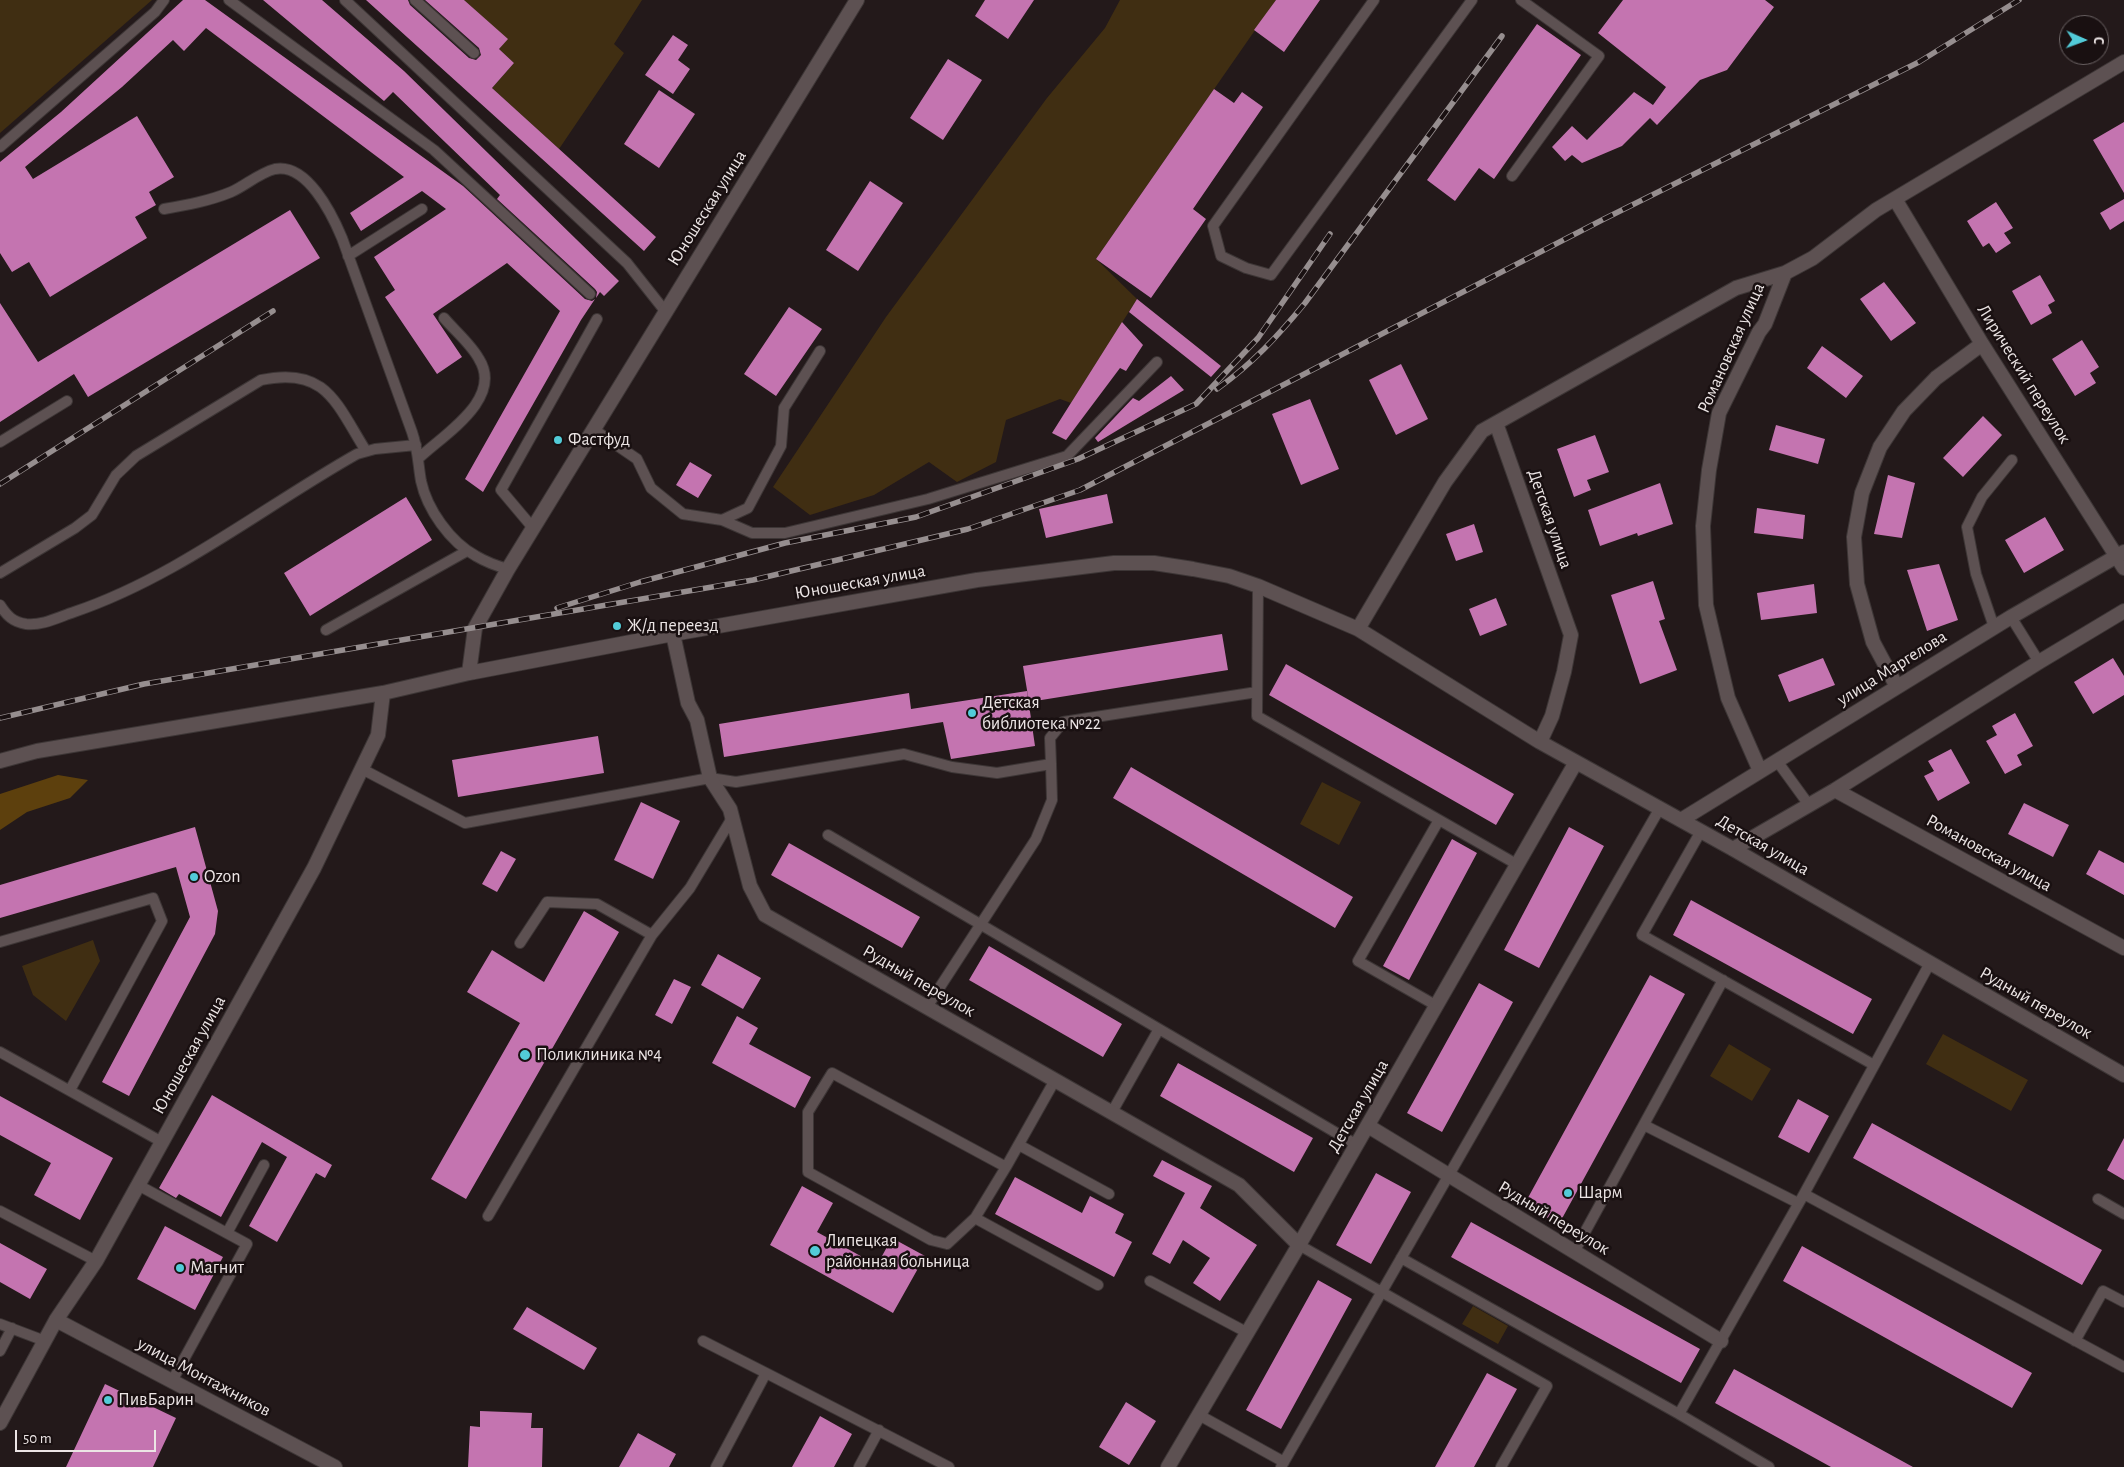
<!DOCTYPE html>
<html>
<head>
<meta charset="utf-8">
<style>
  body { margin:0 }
  #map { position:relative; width:2124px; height:1467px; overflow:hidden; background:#23191a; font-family:"Alegreya Sans",sans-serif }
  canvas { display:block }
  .north { position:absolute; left:2059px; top:15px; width:50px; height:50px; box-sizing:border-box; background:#191011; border:1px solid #6d6566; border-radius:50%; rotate:92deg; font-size:14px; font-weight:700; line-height:20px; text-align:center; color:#ece5e5 }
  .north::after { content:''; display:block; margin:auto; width:18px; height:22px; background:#52cbd8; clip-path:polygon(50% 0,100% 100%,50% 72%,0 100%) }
  .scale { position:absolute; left:15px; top:1430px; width:141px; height:22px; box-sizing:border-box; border:2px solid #ece5e5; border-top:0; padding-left:6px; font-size:15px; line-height:18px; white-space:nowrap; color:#ece5e5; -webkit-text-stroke:4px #191011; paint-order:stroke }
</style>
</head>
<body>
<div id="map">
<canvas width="2124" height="1467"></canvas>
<div class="north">С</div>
<div class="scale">50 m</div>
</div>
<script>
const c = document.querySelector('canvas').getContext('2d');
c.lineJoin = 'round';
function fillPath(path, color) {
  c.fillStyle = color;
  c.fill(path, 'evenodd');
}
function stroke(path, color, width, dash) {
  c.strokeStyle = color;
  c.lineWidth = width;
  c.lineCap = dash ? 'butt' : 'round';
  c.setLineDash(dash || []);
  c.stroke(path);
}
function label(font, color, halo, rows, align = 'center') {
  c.font = font + ' "Alegreya Sans",sans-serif';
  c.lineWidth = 5;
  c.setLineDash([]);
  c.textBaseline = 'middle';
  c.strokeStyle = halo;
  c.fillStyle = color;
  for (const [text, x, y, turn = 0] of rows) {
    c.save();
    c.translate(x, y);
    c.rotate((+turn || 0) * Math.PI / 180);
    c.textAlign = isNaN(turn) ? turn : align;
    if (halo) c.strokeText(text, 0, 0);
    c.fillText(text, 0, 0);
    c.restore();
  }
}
fillPath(new Path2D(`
  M0,0H152L0,133Z
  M464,0H642L614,44L624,53L559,149L492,88L514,63L499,49L507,39Z
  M1120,0H1276L1096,259L1137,299L1071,403L1060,399L1006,420L996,462L957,482L929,462L874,495L810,515L773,487L886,317L1047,98L1105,28Z
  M1322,782L1361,802L1339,845L1300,824Z
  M93,940L100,961L66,1021L33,995L22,966Z
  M1943,1034L2028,1080L2011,1111L1926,1064Z
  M1729,1044L1771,1069L1752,1101L1710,1076Z
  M1473,1306L1508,1326L1498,1344L1462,1324Z`), '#402e12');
fillPath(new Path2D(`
  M58,775L88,780L70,798L27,812L0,830V794Z`), '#5d400d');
fillPath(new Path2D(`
  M183,0H205L463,186L585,299L592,301L595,299L581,320L483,492L465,479L560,311L507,263L433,314L462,357L437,374L385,297L395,290L374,257L446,209L422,191L361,231L350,213L404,177L206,28L184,51L173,40L122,87L25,167L33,179L137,116L174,177L149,192L156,205L135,217L147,238L50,297L29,262L12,272L0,253V162L61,112Z
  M263,0H322L404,71L619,281L604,296L600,292L596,298L597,292L595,289L497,199L500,195L393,92L384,101Z
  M366,0H408L410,5L469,58L476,60L481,55L479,48L425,0H464L508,39L499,49L514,63L492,88L656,237L644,251Z
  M985,0H1034L1008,39L975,16Z
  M1276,0H1320L1284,52L1254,30Z
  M1623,0H1765L1774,7L1727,70L1700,80L1657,125L1650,118L1622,146L1582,163L1572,155L1565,161L1552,147L1572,126L1587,140L1634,92L1653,105L1666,87L1598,33Z
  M1537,24L1581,55L1494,179L1479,168L1455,201L1427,180Z
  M673,35L688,45L678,60L690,69L673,94L645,75Z
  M948,59L982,80L943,140L910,118Z
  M1214,89L1234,103L1242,92L1263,107L1193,209L1206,219L1151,298L1096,259Z
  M659,90L695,114L659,168L624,144Z
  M2124,122V193L2093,140Z
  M870,181L903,203L858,271L826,250Z
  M2124,199V221L2110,230L2100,213Z
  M1996,202L2013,228L2004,233L2011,243L1996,253L1989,243L1983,247L1967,221Z
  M290,210L320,258L88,397L74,374L0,422V303L38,362Z
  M2040,275L2055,301L2048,305L2052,313L2031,325L2012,291Z
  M1884,282L1916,323L1891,341L1860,299Z
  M1137,299L1221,366L1211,377L1129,312Z
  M789,307L822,329L776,396L744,374Z
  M1122,322L1143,345L1126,371L1120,368L1066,440L1052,433Z
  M2082,340L2099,367L2090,373L2096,383L2075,396L2052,359Z
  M1822,346L1863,376L1846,398L1807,368Z
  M1401,364L1428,419L1396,435L1369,380Z
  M1171,376L1184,390L1098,442L1095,438L1133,398L1139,401Z
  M1310,399L1339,469L1301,485L1272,414Z
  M1983,416L2002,435L1963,477L1943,458Z
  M1776,425L1825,439L1818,464L1769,450Z
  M1595,435L1609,472L1587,480L1591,490L1574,497L1557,449Z
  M690,462L712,475L698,498L676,485Z
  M1888,475L1915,483L1902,538L1874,534Z
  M1660,483L1673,524L1638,536L1637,533L1600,546L1588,510Z
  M1107,494L1113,523L1046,538L1039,509Z
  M406,497L432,540L310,616L284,573Z
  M1757,508L1805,515L1803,539L1754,533Z
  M2045,517L2064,550L2024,573L2005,540Z
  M1474,524L1483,552L1456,561L1446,534Z
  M1939,564L1958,620L1927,631L1907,570Z
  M1653,581L1665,619L1659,621L1677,670L1640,684L1611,595Z
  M1814,584L1817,613L1761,620L1757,593Z
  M1496,598L1507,625L1480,636L1469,609Z
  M1222,634L1228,670L1029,702L1023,666Z
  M1823,658L1835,685L1789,702L1778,675Z
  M2113,658L2124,676V695L2093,714L2074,682Z
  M1286,664L1514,794L1496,825L1269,695Z
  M1027,691L1035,746L951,759L943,722L724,757L719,724L909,693L911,709Z
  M2015,713L2033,746L2017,755L2022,765L2005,774L1986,741L1997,735L1992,726Z
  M598,736L604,773L458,797L452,760Z
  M1951,749L1970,783L1938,801L1924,776L1934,771L1928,761Z
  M1131,767L1353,897L1335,928L1113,798Z
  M641,802L680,821L653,879L614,860Z
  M2024,803L2069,825L2053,857L2008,834Z
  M195,827L218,911L215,934L129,1096L102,1082L190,917L176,867L0,918V885Z
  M1569,827L1604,846L1539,968L1504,950Z
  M1452,839L1477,853L1409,980L1383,966Z
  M789,843L920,917L902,948L771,875Z
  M2099,850L2124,863V895L2086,874Z
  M501,851L516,859L497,892L482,884Z
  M1691,900L1872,999L1853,1034L1673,935Z
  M584,911L619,932L466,1199L431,1179L520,1023L467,992L492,950L544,982Z
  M989,946L1122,1024L1103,1057L969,980Z
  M718,954L761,978L743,1009L701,985Z
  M1650,975L1685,994L1559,1224L1524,1205Z
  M674,979L691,987L672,1024L655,1015Z
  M1479,983L1513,1002L1442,1132L1407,1113Z
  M737,1016L758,1028L749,1044L811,1077L795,1108L712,1063Z
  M1178,1063L1313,1138L1294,1172L1160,1096Z
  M212,1095L332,1165L325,1178L316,1173L277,1242L249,1226L287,1157L262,1142L221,1217L179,1194L176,1198L159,1188Z
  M0,1096L113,1158L80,1220L34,1195L51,1163L0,1135Z
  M1798,1099L1829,1116L1809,1153L1778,1137Z
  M1872,1123L2102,1250L2082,1285L1853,1158Z
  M2124,1138V1180L2107,1170Z
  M1162,1160L1212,1186L1200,1208L1257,1245L1220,1301L1193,1283L1210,1258L1183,1240L1170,1264L1152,1254L1185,1193L1153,1176Z
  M1376,1173L1411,1192L1371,1264L1336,1245Z
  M1015,1177L1082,1213L1090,1196L1124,1214L1115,1233L1132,1242L1114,1277L995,1214Z
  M802,1186L833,1203L817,1232L877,1265L892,1238L925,1256L893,1313L770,1245Z
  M1471,1222L1700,1349L1681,1383L1451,1257Z
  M165,1226L223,1257L195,1310L137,1279Z
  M0,1243L47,1269L30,1299L0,1282Z
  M1802,1246L2032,1373L2012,1408L1783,1281Z
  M1318,1280L1352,1299L1281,1429L1246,1410Z
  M527,1307L597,1348L584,1370L513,1329Z
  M1734,1369L1913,1467H1831L1715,1403Z
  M1487,1373L1517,1389L1474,1467H1435Z
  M105,1384L176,1418L153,1467H66Z
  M1126,1402L1156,1421L1129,1465L1099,1447Z
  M480,1411L532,1413L531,1428H543L542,1467H468L470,1426L480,1427Z
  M820,1416L852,1434L834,1467H792Z
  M638,1433L676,1454L669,1467H619Z`), '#c474b0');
const service = new Path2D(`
  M229,0L434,150L590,294
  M345,0L627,263L665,311
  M415,0L474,53
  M1374,0L1213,226L1221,256L1246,268L1271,275L1472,0
  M0,147L155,12L164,0
  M1512,176L1599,56L1521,0
  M164,209C187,205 209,201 231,192C245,186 259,173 275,169C307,163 332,214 342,238L412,432C418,449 418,464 421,481C427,509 450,542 476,556C486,562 497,566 508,569
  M348,256L422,209
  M593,429L637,459L651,488L683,514L722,520L752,533H785L928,499L1067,456L1157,362
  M0,442L67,401
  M419,458C443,435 504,399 479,359C471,344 455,331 444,318
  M722,520L748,508L781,446L784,408L820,351
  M533,528L501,490L597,319
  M0,573L75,528L92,515L116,475L136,456L261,380C326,366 336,403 366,451
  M1258,586L1257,716L1518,865
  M0,605C7,616 13,622 26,624C42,626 59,617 74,612C177,577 263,507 357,454L375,449L416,445
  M2011,617L2039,662
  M1994,627L1976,574L1967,527L1982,497L2012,460
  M326,630L467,551
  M1777,761L1809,805
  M362,769L465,823L710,778L736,782L904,754L952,767L997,773L1051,764L1050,738L1063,722L1257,692
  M1701,831L1642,935L1874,1065
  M828,835L1357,1145
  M0,942L153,898L162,921L70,1090
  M520,943L547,902L597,904L652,935
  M1437,1006L1358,961L1439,820
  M927,1007L1036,839L1052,800L1051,764
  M0,1052L162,1142
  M1112,1112L1159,1029
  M1644,1125L1798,1203
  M1019,1145L1109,1194
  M1006,1167L975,1218L1098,1285
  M138,1185L247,1244L172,1381
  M1804,1194L2124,1367
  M2098,1199L2124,1214
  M0,1211L96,1261
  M488,1216L652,935L690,888L732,818
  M975,1218L947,1244L931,1240L808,1172V1112L832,1073L1006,1167L1055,1080
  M227,1233L264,1165
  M1299,1245L1547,1386L1501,1467
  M1574,1252L1723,980
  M1401,1258L1679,1414
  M1150,1281L1248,1333
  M0,1324L45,1341
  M703,1341L766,1373
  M2075,1341L2103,1291L2124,1302
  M0,1351L12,1328
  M1199,1415L1284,1462
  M716,1467L766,1373L949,1467
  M859,1467L879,1430
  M1281,1467L1660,808
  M1769,1467L1679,1414L1804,1194L1930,963`);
const minor = new Path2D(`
  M1895,199L1982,344L2124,568
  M1496,423L1571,635L1564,672L1552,716L1540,742
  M1358,629L1445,482L1482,431L1736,288L1785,273
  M673,634L688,703L697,720L710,778L730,809L750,886L765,915L1239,1185L1299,1245
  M469,673L475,628L508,569L857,0
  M1897,687L1873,642L1857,584L1854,537L1862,493L1880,447L1904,411L1936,378L1982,344
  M0,761L37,751L383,693L469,673L673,634L977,580L1114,563H1154L1193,569L1229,576L1258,586L1358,629L1540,742L1733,849L2124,1075
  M1760,771L1728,698L1706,605L1703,526L1709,470L1719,413L1759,332L1765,324L1785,273L1813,258L1876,210L2124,62
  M1835,790L2124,948
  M1681,820L2011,617L2124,552
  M1733,849L1835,790L2039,662L2124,611
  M1368,1126L1721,1341
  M56,1320L335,1467
  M0,1423L56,1320L96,1261L314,868L378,735L383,693
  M1168,1467L1299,1245L1576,762`);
stroke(service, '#3d3636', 12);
stroke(minor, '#3d3636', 16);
stroke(service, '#5d5152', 10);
stroke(minor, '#5d5152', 14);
const rail = new Path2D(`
  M1217,389C1252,364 1278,336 1305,303L1502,36
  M0,484L273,311
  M557,608L640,582L785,543L916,517L1078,459L1196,404L1258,338L1330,234
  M0,718L144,684L753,580L968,529L1080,490L1604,219L1919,62L2019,0`);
stroke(rail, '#968e8f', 5.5);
stroke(rail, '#191011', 4, [11]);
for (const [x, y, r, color] of [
  [558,440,5,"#52cbd8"],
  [617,626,5,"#52cbd8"],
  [972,713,5,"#52cbd8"],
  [194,877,5,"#52cbd8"],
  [525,1055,6,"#52cbd8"],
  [1568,1193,5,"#52cbd8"],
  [815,1251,6,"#52cbd8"],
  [180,1268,5,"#52cbd8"],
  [108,1400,5,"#52cbd8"]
]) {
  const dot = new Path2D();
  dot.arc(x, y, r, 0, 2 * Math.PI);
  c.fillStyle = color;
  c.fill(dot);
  stroke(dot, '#191011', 2);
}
label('18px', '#ece5e5', '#191011', [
  ["Юношеская улица",707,208,-58],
  ["Романовская улица",1731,348,-66],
  ["Лирический переулок",2024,374,58],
  ["Детская улица",1550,519,71],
  ["Юношеская улица",860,582,-10],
  ["улица Маргелова",1892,668,-32],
  ["Детская улица",1763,845,30],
  ["Романовская улица",1989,853,29],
  ["Рудный переулок",919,981,30],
  ["Рудный переулок",2036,1003,30],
  ["Юношеская улица",189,1055,-61],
  ["Детская улица",1358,1106,-60],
  ["Рудный переулок",1554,1218,31],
  ["улица Монтажников",204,1377,28]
]);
label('18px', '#ece5e5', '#191011', [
  ["Фастфуд",568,440],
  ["Ж/д переезд",627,626],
  ["Детская",982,703],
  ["библиотека №22",982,724],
  ["Ozon",204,877],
  ["Поликлиника №4",536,1055],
  ["Шарм",1578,1193],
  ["Липецкая",826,1241],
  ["районная больница",826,1262],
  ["Магнит",190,1268],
  ["ПивБарин",118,1400]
], 'left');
</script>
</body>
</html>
